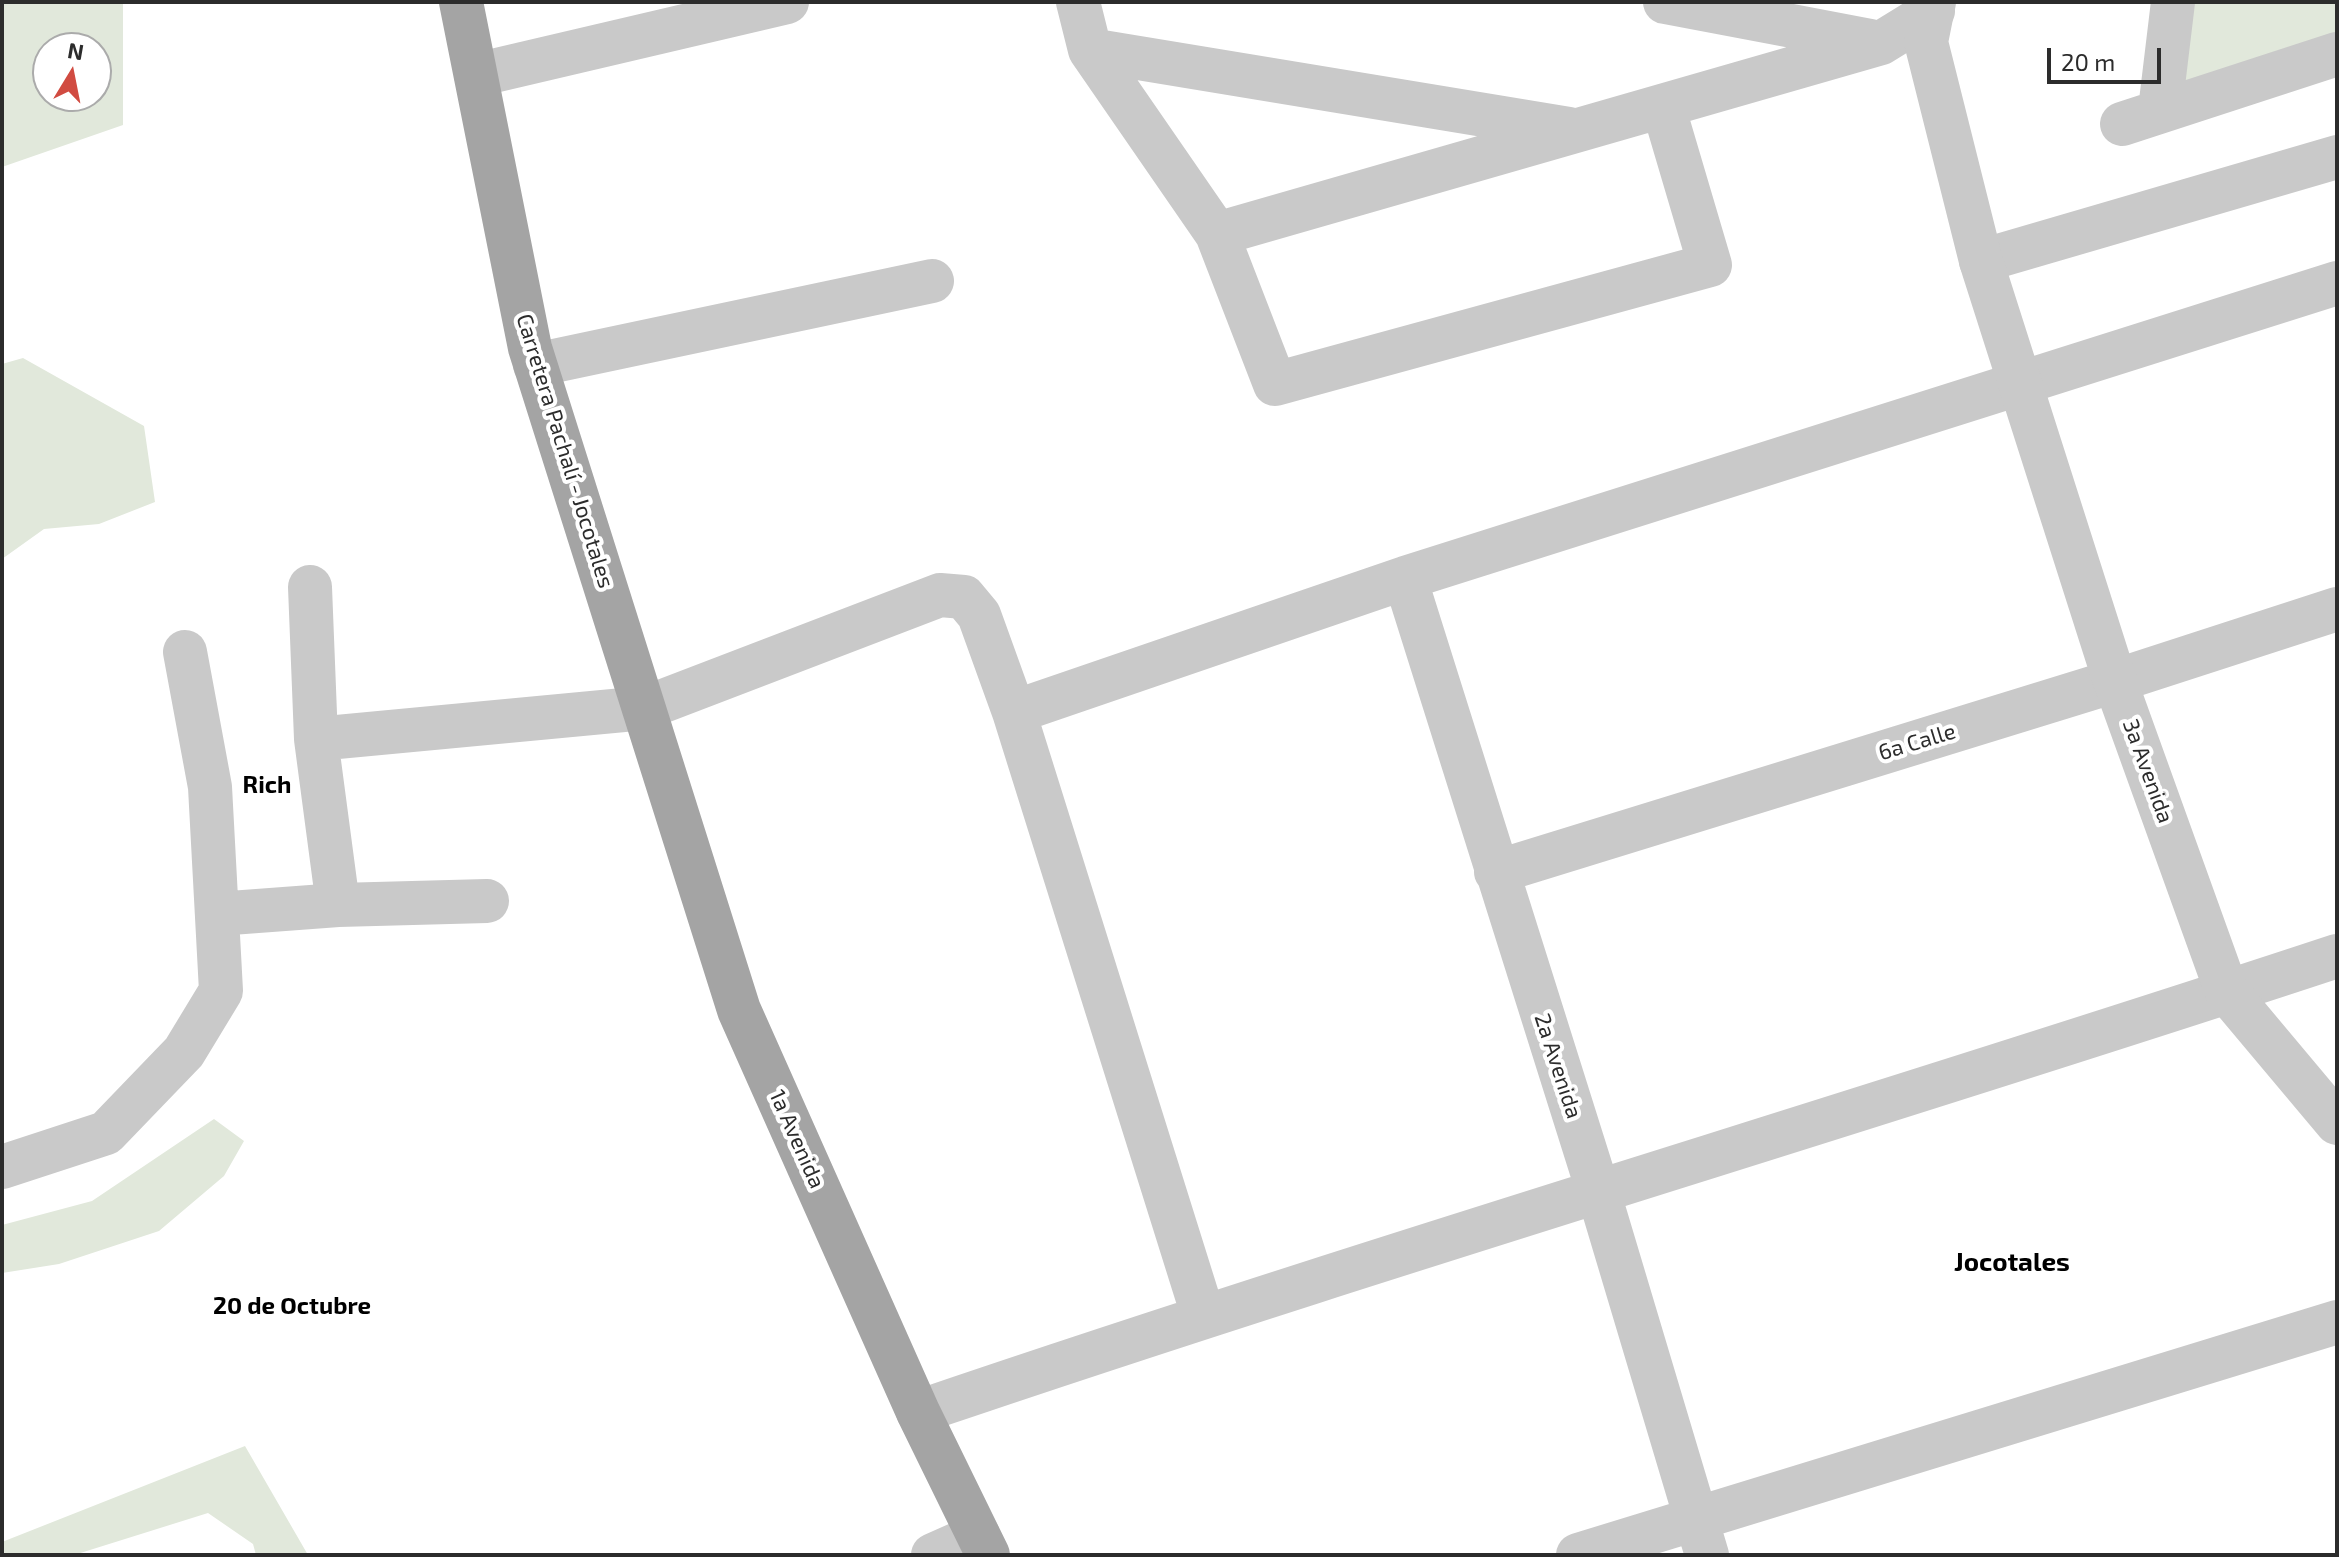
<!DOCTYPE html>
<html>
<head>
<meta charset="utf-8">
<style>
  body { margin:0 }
  #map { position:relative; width:2339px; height:1557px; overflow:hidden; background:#fff; font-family:"Exo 2",sans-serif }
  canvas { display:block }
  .frame { position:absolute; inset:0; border:4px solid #2c2c2c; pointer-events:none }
  .north { position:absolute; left:32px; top:32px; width:80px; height:80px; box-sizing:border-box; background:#fff; border:2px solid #ababab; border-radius:50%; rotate:10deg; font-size:22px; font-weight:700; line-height:32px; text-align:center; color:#2c2c2c }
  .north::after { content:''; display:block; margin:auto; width:28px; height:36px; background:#d14b41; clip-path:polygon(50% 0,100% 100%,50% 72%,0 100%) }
  .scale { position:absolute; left:2047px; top:48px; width:114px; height:36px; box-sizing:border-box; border:4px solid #2c2c2c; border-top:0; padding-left:10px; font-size:24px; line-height:28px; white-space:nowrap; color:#2c2c2c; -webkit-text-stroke:6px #fff; paint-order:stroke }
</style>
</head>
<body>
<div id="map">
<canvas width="2339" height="1557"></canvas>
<div class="frame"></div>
<div class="north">N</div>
<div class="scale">20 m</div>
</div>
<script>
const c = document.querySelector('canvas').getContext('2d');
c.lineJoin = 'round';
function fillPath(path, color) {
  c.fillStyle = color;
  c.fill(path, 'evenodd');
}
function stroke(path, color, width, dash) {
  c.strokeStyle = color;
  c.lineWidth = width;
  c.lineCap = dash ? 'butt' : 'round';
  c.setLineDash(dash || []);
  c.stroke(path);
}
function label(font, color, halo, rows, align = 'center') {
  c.font = font + ' "Exo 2",sans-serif';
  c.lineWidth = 8;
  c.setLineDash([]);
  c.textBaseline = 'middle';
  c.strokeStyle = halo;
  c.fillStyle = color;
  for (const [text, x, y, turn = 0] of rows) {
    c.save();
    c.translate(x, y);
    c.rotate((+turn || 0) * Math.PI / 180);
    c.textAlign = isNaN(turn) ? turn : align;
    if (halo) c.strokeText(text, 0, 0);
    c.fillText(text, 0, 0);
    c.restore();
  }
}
fillPath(new Path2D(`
  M2,2H123V125L2,167ZM48,48H96V96H48Z
  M2173,2H2337V54L2161,110Z
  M23,358L144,426L155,502L99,524L44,529L2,559V364Z
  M214,1119L244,1141L224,1176L159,1231L59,1264L2,1273V1225L92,1201Z
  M245,1446L308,1555H256L253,1544L208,1513L74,1555H2V1542Z`), '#e1e8db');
stroke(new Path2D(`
  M1078,2L1090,50L1217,234L1275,384L1710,265L1663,106
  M1665,2L1871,41
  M1090,50L1569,129
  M476,75L787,2
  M2160,110L2173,2
  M2122,124L2337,54
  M1217,234L1881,43L1933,11
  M1981,261L2337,157
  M535,365L932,281
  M1405,578L1599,1194L1707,1555
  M310,587L316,739L338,905
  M1014,712L1405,578L2337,283
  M316,739L645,708L940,595L964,597L979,615L1014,712L1203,1315
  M1496,872L2115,681L2337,609
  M217,914L338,905L487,901
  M2,1167L106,1133L184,1052L221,991L210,787L185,652
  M918,1412C1388,1252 1865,1112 2337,956
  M933,1555L978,1535
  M1578,1555L2337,1322`), '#c9c9c9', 44);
stroke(new Path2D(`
  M1934,2L1926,42L1981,261L2115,681L2227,992L2337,1123`), '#c9c9c9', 44);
stroke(new Path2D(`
  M461,2L530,348L739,1010L918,1412L988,1555`), '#a4a4a4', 44);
label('22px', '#2c2c2c', '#fff', [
  ["Carretera Pachalí - Jocotales",565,451,73],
  ["6a Calle",1917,742,-17],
  ["3a Avenida",2148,771,70],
  ["2a Avenida",1558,1066,72],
  ["1a Avenida",797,1139,66]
]);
label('bold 24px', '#000', '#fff', [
  ["Rich",267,785],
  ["20 de Octubre",292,1306]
]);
label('bold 26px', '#000', '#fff', [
  ["Jocotales",2012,1262]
]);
</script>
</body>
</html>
